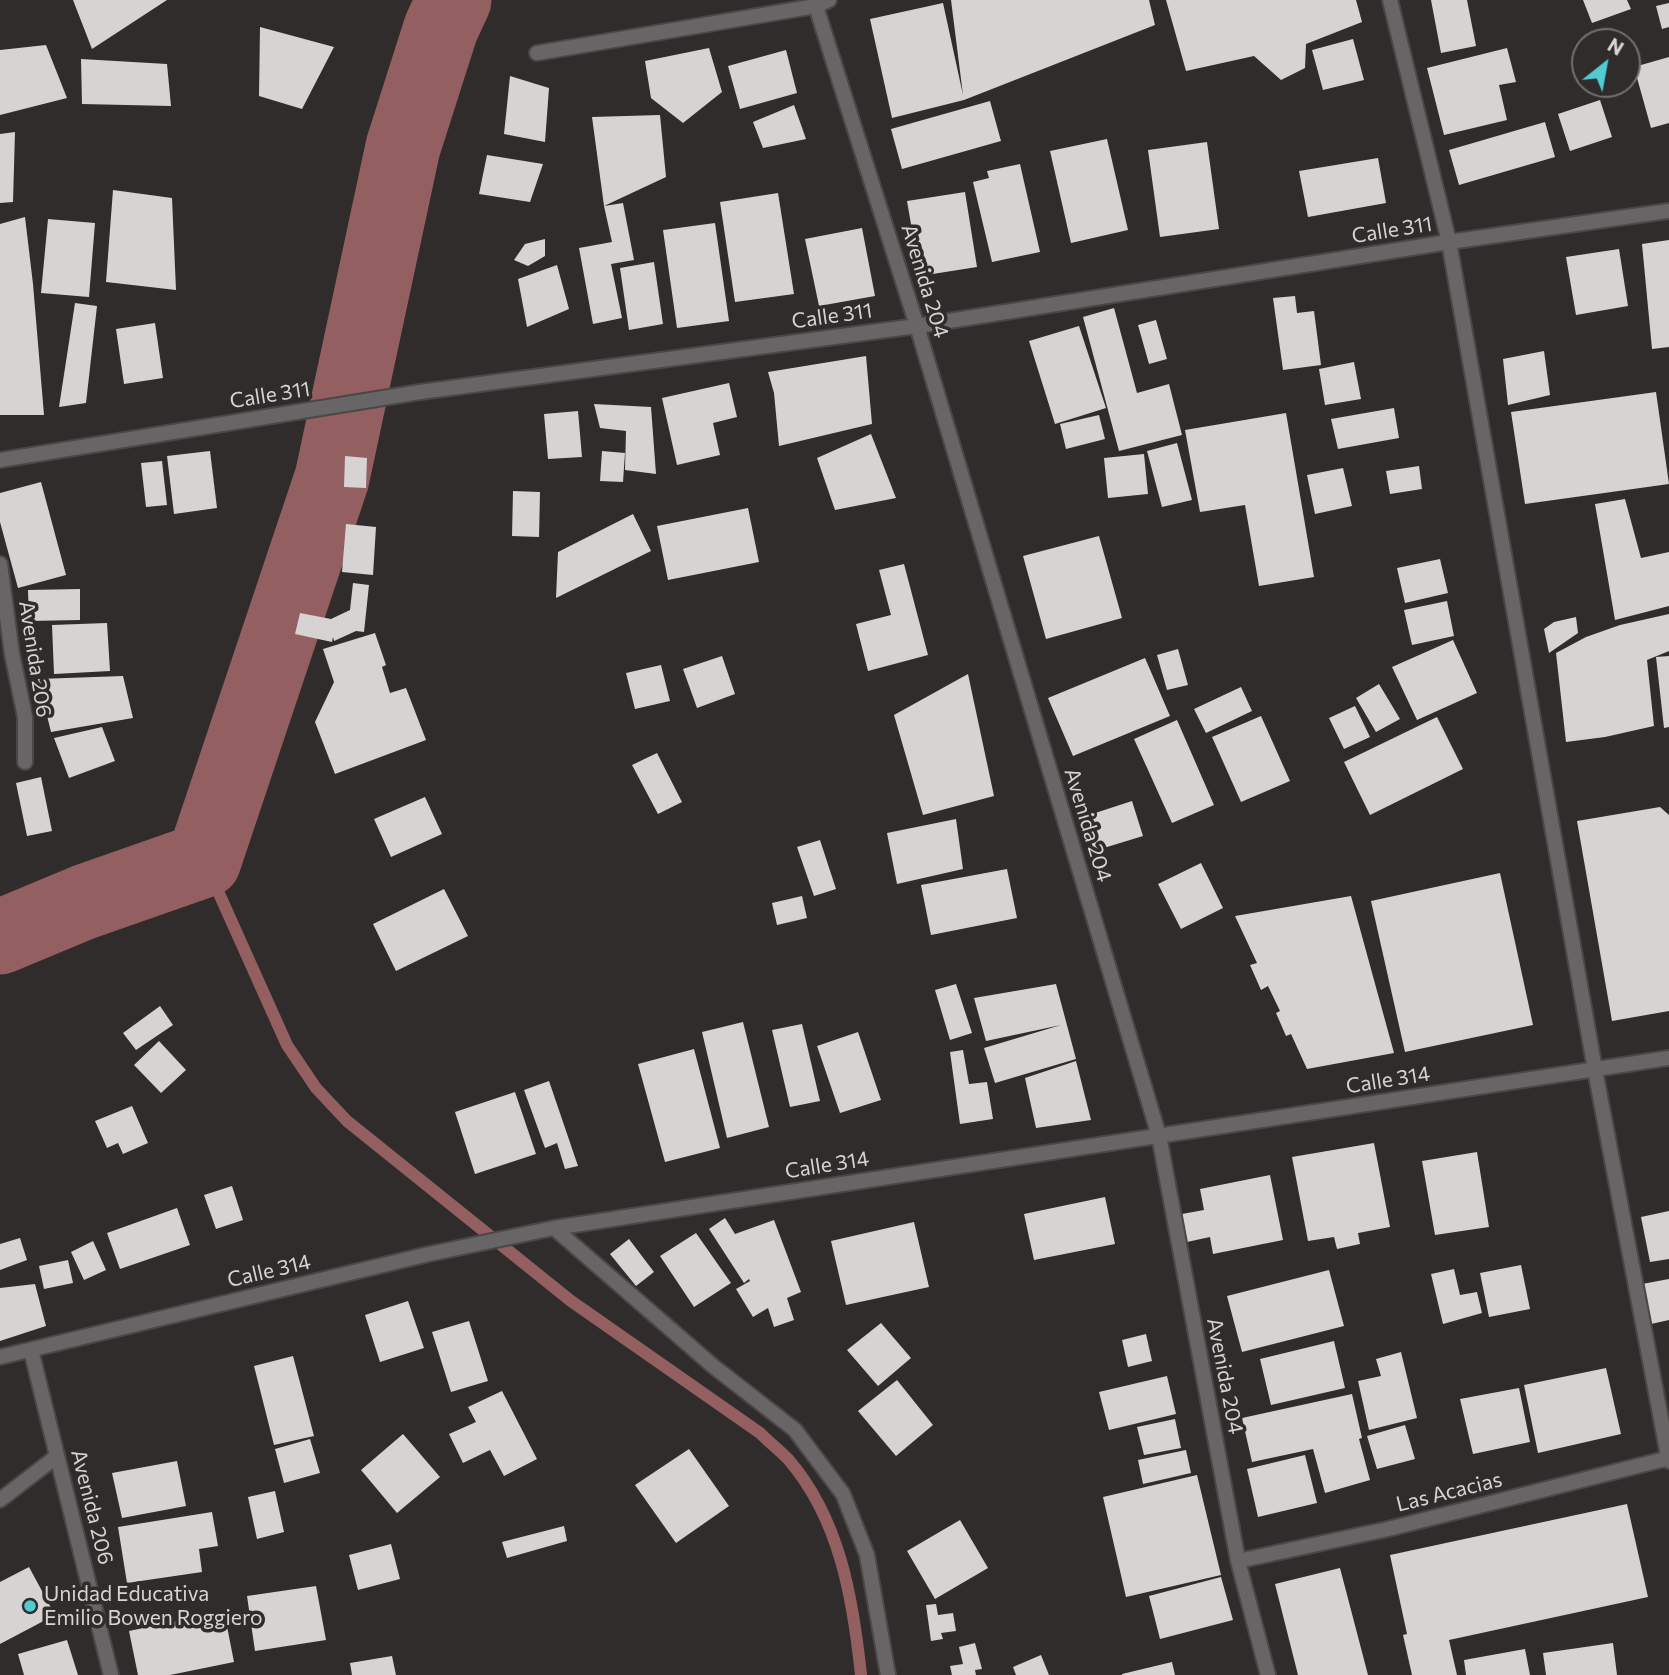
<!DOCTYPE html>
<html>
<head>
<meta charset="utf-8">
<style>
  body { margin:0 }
  #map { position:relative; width:1669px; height:1675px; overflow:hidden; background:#302c2c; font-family:Commissioner,sans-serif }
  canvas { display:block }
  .north { position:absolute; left:1571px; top:28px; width:70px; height:70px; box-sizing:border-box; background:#302c2c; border:2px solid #736f6f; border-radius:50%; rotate:31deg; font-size:19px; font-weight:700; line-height:28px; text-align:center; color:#d7d4d4 }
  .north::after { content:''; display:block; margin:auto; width:24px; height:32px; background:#51ccd1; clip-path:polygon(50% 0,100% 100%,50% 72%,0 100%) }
</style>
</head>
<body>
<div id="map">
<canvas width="1669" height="1675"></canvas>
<div class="north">N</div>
</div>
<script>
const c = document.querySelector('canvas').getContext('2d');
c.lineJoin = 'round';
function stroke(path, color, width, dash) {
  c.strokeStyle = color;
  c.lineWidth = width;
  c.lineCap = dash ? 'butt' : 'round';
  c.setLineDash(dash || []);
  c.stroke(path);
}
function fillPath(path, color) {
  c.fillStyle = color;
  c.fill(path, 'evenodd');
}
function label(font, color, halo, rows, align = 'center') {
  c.font = font + ' Commissioner,sans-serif';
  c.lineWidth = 7;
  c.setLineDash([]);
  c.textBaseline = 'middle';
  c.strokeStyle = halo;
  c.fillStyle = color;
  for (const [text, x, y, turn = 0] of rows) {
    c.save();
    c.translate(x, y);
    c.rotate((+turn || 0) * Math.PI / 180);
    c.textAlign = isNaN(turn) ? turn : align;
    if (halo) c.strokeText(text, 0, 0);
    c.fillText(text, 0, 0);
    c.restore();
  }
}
stroke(new Path2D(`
  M204,860L287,1045L316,1088L347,1121L571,1301L760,1433C769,1442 779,1450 788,1459C840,1519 853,1599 861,1675`), '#935f60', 12);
stroke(new Path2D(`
  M0,937L84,902L204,860L332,478L403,147L441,28L454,0`), '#935f60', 75);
fillPath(new Path2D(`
  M73,0H167L92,49Z
  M951,0H1149L1155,25L964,100L892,118L870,19L943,3L963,95Z
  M1166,0H1356L1362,22L1306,44L1305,68L1281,80L1254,56L1186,71Z
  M1431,0H1467L1476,46L1441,53Z
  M1583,0H1627L1631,9L1592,23Z
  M1669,3V27L1662,29L1656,6Z
  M260,27L334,47L302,109L259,96Z
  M1353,39L1364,80L1323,90L1312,50Z
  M46,45L67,98L0,115V50Z
  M709,48L722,92L683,123L651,98L645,61Z
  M1507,48L1516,82L1499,85L1507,120L1444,135L1427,68Z
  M786,50L797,93L740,109L728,66Z
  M1669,57V123L1651,128L1634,67Z
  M81,59L167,64L171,106L82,104Z
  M510,76L549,88L545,142L504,134Z
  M1600,100L1612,137L1570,151L1558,114Z
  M990,101L1001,141L902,169L891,129Z
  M794,105L806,139L763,148L753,122Z
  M660,115L666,177L604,206L623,203L634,260L611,264L622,318L593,324L579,248L612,242L604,206L592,117Z
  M1545,122L1555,157L1459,185L1449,150Z
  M15,132L13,202L0,203V134Z
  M1107,139L1128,230L1071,243L1050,151Z
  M1207,142L1219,229L1160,237L1148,150Z
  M487,155L543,164L530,202L479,194Z
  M1378,158L1386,203L1308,217L1299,171Z
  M1020,164L1040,252L992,262L973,182L989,178L987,171Z
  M113,190L172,198L176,290L106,282Z
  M965,192L977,267L920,276L907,201Z
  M778,193L794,294L735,302L720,202Z
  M25,217L33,284L44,415H0V224Z
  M48,219L95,223L89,297L41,293Z
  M715,223L729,321L677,328L663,230Z
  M862,228L875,296L819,306L805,239Z
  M545,239V256L528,266L514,260L525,244Z
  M1669,240V347L1652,349L1642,244Z
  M1619,249L1628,306L1576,315L1566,257Z
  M654,262L663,324L629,330L620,268Z
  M557,265L569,309L527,327L518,279Z
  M1295,296L1297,313L1314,311L1321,365L1283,370L1273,298Z
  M75,303L97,306L86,403L59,407Z
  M1114,308L1137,393L1169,384L1182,435L1119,451L1083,317Z
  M1156,320L1167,359L1149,364L1138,325Z
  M155,323L163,378L124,384L116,329Z
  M1079,326L1106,408L1055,424L1029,341Z
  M1544,351L1550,395L1508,405L1503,359Z
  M866,356L872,424L779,446L774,393L768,372Z
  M1354,362L1361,399L1325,405L1319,369Z
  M729,383L737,417L713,423L720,455L677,465L662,398Z
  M1656,392L1669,484L1525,504L1511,412Z
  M594,404L651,407L656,474L625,470L626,431L600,428Z
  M1394,408L1399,438L1338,449L1331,419Z
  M578,411L582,457L548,459L544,414Z
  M1286,413L1314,577L1259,586L1245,505L1200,512L1185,430Z
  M1099,415L1105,439L1066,449L1060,424Z
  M871,434L896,498L835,510L817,458Z
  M1177,443L1192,500L1162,507L1147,451Z
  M210,451L217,508L174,514L167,456Z
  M602,451L625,453L623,482L600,481Z
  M1144,454L1148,494L1108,498L1104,458Z
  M345,456L367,458L366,488L344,487Z
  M162,461L167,505L146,507L141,463Z
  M1419,466L1422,489L1390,494L1386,471Z
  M1343,468L1352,506L1315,514L1307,475Z
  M41,482L66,575L18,588L0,522V493Z
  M513,491L540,492L539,537L512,536Z
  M1625,499L1641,558L1669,552V606L1615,620L1595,504Z
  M748,508L759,562L668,580L657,526Z
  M633,514L651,551L556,598L558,552Z
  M346,524L376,527L373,575L342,572Z
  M1099,536L1122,618L1046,639L1023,556Z
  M1440,559L1448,593L1405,603L1397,568Z
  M904,564L928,655L868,671L856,624L891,615L879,570Z
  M353,583L369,585L364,632L356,631L334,641L333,637L332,642L295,634L300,613L331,619L350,610Z
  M80,589V620L29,621L28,590Z
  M1447,601L1454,636L1412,645L1404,610Z
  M1669,614V651L1647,660L1654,726L1605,737L1566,742L1556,653L1586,637L1620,625Z
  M1576,617L1578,633L1549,653L1544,629L1554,622Z
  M107,623L110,671L54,674L52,625Z
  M375,633L386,665L382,667L390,693L406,688L426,740L335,774L315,722L334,682L323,649Z
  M1453,640L1477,693L1417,720L1392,667Z
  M1178,649L1188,685L1167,690L1157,655Z
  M722,656L735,694L697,708L683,669Z
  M1669,656V727L1664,728L1656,657Z
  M1145,658L1170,716L1073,756L1048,698Z
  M661,665L670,701L635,709L626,673Z
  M968,674L994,796L923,815L894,715Z
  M123,676L133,718L51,732L38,679Z
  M1379,684L1400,719L1376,732L1356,698Z
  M1241,687L1252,711L1206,733L1194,709Z
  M1355,706L1370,737L1344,749L1329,718Z
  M1261,716L1290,781L1241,802L1212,737Z
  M1437,717L1463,769L1370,815L1344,762Z
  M1177,720L1214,805L1172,823L1134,739Z
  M102,727L115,761L69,778L54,738Z
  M657,753L682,802L658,814L632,765Z
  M41,777L52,831L27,836L16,783Z
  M425,797L442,834L391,857L374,819Z
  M1132,801L1143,836L1094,851L1083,817Z
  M1660,807L1669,815V1011L1612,1021L1577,821Z
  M956,819L963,869L897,884L887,833Z
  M820,840L836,889L814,896L797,847Z
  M1201,863L1223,908L1181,929L1158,884Z
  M1007,869L1017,918L931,935L921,885Z
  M1500,873L1533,1025L1405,1052L1371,901Z
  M444,889L468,936L396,971L373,924Z
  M802,896L807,918L777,925L772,903Z
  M1351,896L1394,1053L1307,1069L1291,1034L1286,1036L1276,1013L1280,1011L1268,986L1261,990L1250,965L1257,963L1235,916Z
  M956,984L972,1033L950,1040L935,990Z
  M1056,984L1076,1059L995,1083L984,1048L1061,1025L986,1041L974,998Z
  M160,1006L173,1025L136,1050L123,1033Z
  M743,1022L769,1127L727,1138L702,1032Z
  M802,1024L820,1101L790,1107L772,1030Z
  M858,1032L881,1100L840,1113L817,1046Z
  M159,1041L186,1070L161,1093L134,1065Z
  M694,1049L720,1148L665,1162L638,1064Z
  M963,1050L969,1084L987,1082L993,1119L960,1124L950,1052Z
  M1076,1061L1091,1120L1036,1128L1025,1078Z
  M549,1081L578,1166L565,1169L557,1143L545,1148L524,1090Z
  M515,1092L536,1154L475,1174L455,1112Z
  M132,1106L148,1143L123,1154L118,1143L107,1148L95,1121Z
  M1374,1143L1390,1227L1358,1233L1360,1244L1337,1249L1334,1237L1308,1241L1292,1157Z
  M1477,1152L1489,1227L1435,1235L1422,1161Z
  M1270,1175L1283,1240L1213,1254L1210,1237L1187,1242L1182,1214L1204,1210L1200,1189Z
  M232,1186L243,1220L216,1229L204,1195Z
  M1105,1197L1115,1244L1034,1260L1024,1214Z
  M177,1208L190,1245L120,1269L107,1233Z
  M1669,1211V1259L1650,1262L1641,1217Z
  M725,1218L735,1234L774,1220L801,1292L787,1298L794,1320L774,1327L768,1308L753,1317L736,1289L750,1281L749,1279L744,1283L709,1229Z
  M914,1222L929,1287L846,1305L831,1241Z
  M696,1233L731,1283L694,1307L660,1256Z
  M20,1238L27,1260L0,1270V1244Z
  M629,1239L654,1272L636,1286L610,1254Z
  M93,1241L106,1270L84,1280L71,1252Z
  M68,1260L73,1283L44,1289L39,1266Z
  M1521,1265L1530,1309L1489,1317L1480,1273Z
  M1454,1269L1460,1295L1477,1292L1482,1313L1443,1324L1431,1274Z
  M1329,1270L1344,1326L1242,1352L1227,1296Z
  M1669,1279V1320L1651,1324L1642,1284Z
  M35,1284L46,1326L0,1341V1288Z
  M408,1301L424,1348L380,1362L365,1315Z
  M469,1321L488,1381L451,1392L432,1332Z
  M881,1323L911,1358L878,1386L847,1350Z
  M1146,1334L1152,1361L1128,1367L1122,1340Z
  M1334,1341L1345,1388L1271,1405L1260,1359Z
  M1401,1352L1417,1418L1369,1430L1358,1381L1381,1376L1376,1359Z
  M293,1356L314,1436L274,1445L254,1366Z
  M1606,1368L1621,1434L1538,1453L1524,1385Z
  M1167,1376L1176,1414L1109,1430L1099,1392Z
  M897,1380L933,1425L896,1456L858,1411Z
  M1519,1388L1530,1442L1473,1454L1460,1399Z
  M502,1391L537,1459L504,1476L490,1450L463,1463L449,1434L476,1422L468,1407Z
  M1352,1394L1362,1438L1359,1439L1370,1480L1325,1493L1313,1449L1252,1462L1242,1418Z
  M1175,1419L1181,1448L1144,1455L1137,1427Z
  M1405,1425L1415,1459L1377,1469L1367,1436Z
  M403,1434L440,1477L397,1513L361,1470Z
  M310,1439L320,1473L284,1483L275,1449Z
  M689,1449L729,1506L676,1543L635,1485Z
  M1186,1450L1191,1473L1143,1484L1138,1460Z
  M1305,1455L1317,1503L1258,1517L1247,1469Z
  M177,1461L186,1506L122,1518L112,1473Z
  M1197,1475L1221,1575L1126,1597L1103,1497Z
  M275,1491L284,1532L257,1539L248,1497Z
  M1627,1504L1648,1597L1449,1640L1457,1675H1412L1403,1635L1407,1634L1390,1555Z
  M212,1512L218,1546L199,1549L202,1572L127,1583L118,1527Z
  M960,1520L988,1568L935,1599L907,1551Z
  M564,1526L567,1541L507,1558L502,1542Z
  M391,1544L400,1579L358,1590L349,1555Z
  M29,1567L55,1615L0,1644V1582Z
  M1340,1568L1368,1675H1298L1275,1584Z
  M1221,1577L1233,1620L1160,1639L1149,1596Z
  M316,1586L326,1640L255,1651L247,1596Z
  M936,1604L938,1615L953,1613L956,1631L941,1633L943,1639L931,1641L926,1605Z
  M224,1611L234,1662L170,1675H138L129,1631Z
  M67,1640L78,1675H24L18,1654Z
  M975,1643L982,1669L975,1670L976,1675H952L950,1666L963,1664L959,1647Z
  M1613,1643L1617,1675H1546L1543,1653Z
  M1525,1649L1530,1675H1466L1464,1660Z
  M1041,1655L1049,1675H1016L1013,1667Z
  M392,1656L396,1675H352L350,1663Z
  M1172,1662L1175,1675H1122V1674Z`), '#d8d3d3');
const minor = new Path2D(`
  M814,0L917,326L1159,1136L1238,1561L1268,1675
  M1390,0L1449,242L1595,1070L1669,1461
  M537,53L816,6L829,0
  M0,564L12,654L25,717V762
  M554,1228L713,1366L795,1430L843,1494L867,1555L888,1675
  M31,1350L111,1675
  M0,1357L429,1254L554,1228L1669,1058
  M0,1500L57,1456
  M1238,1561L1388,1529L1669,1458`);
const tertiary = new Path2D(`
  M0,460L420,392L917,326L1449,242L1669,211`);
stroke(minor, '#4b4747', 18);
stroke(tertiary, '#4b4747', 18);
stroke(minor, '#676565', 14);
stroke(tertiary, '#676565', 14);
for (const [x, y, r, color] of [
  [30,1606,7,"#51ccd1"]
]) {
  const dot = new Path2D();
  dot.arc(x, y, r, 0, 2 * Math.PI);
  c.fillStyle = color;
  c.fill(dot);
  stroke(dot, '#302c2c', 2.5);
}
label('21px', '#d7d4d4', '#302c2c', [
  ["Calle 311",1392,230,-9],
  ["Avenida 204",925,281,73],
  ["Calle 311",832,316,-8],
  ["Calle 311",270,395,-9],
  ["Avenida 206",35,659,81],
  ["Avenida 204",1088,825,73],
  ["Calle 314",1388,1080,-9],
  ["Calle 314",827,1165,-9],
  ["Calle 314",269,1271,-13],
  ["Avenida 204",1225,1376,79],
  ["Las Acacias",1449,1492,-14],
  ["Avenida 206",92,1507,76]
]);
label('21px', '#d7d4d4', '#302c2c', [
  ["Unidad Educativa",44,1594],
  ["Emilio Bowen Roggiero",44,1618]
], 'left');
</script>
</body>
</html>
